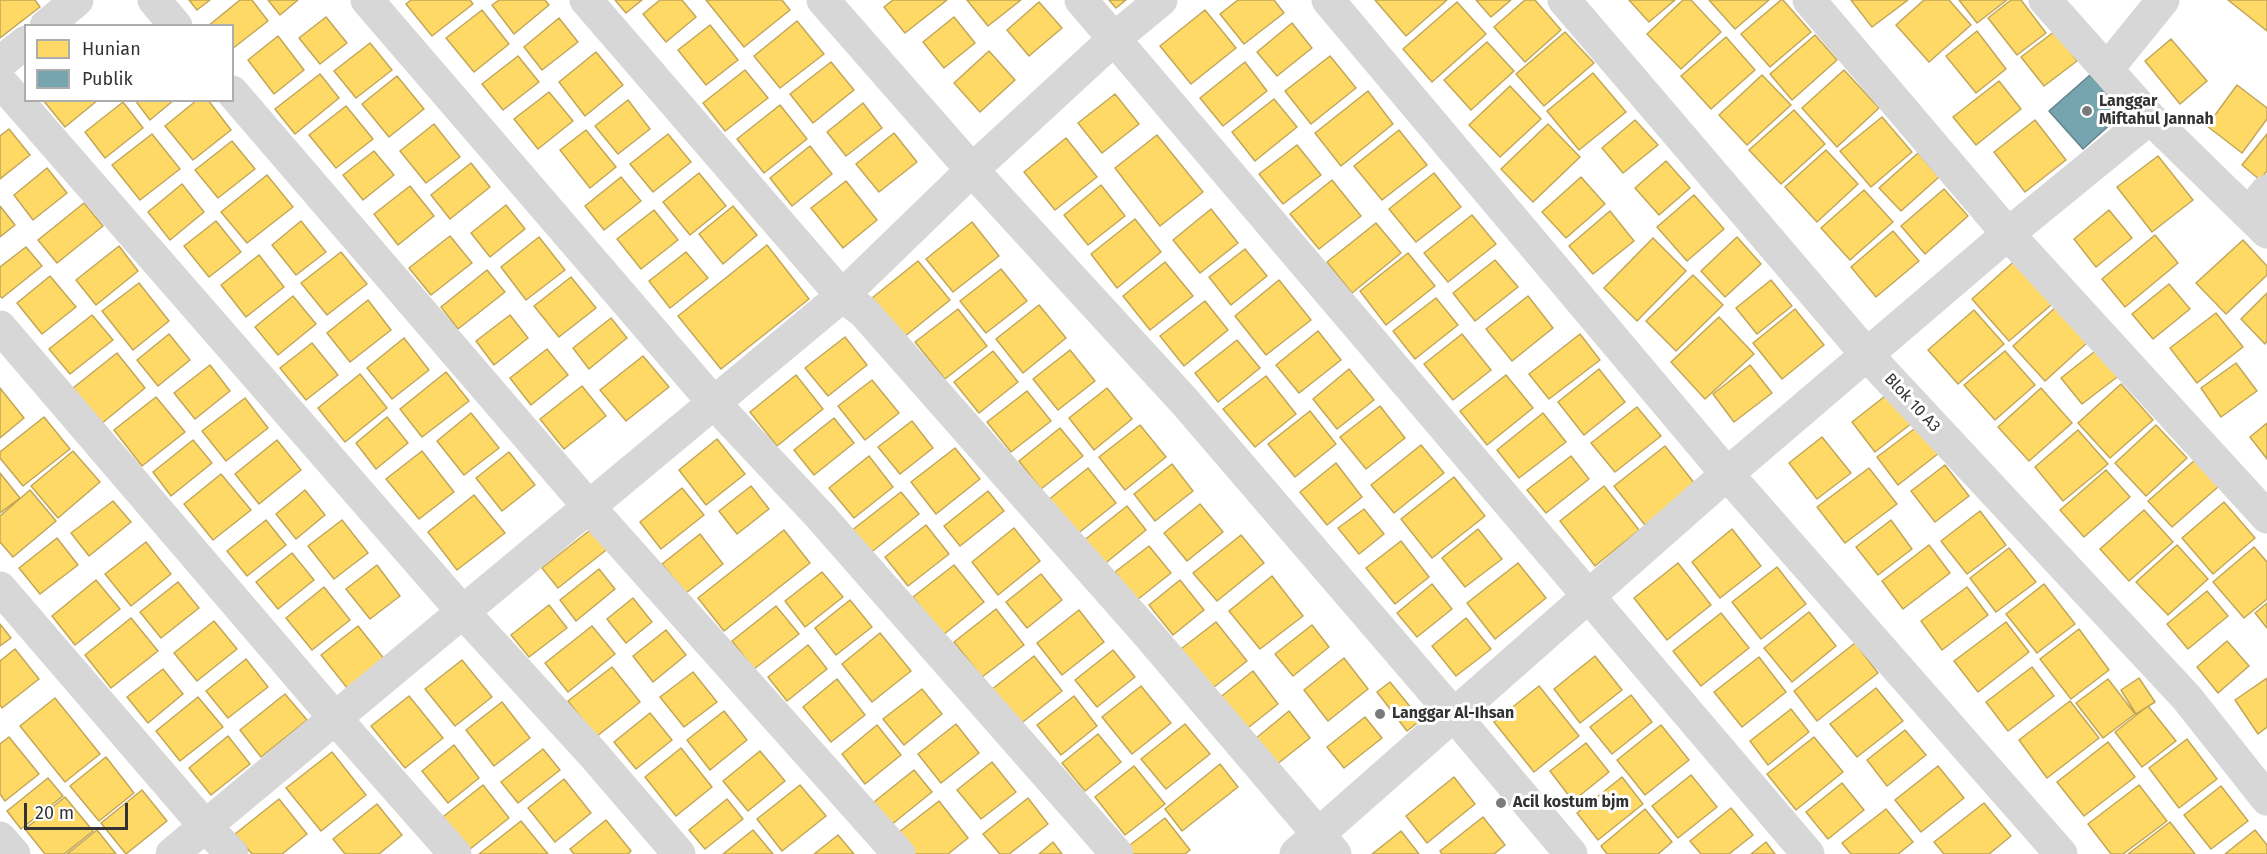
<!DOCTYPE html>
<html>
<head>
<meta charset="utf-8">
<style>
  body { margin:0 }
  #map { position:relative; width:2267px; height:854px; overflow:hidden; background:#fff; font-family:"Fira Sans",sans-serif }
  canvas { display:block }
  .legend { position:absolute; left:24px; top:24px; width:210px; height:78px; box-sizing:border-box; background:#fff; border:2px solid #adadad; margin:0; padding:8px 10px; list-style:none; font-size:18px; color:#333 }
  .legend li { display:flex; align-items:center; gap:12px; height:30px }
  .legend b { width:30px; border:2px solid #adadad }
  .scale { position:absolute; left:24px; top:803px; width:104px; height:27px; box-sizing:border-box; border:3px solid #333; border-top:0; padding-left:8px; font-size:18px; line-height:21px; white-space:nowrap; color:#333; -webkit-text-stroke:4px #fff; paint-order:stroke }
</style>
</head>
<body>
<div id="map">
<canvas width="2267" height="854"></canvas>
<ul class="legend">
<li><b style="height:16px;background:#ffd966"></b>Hunian</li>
<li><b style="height:16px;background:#76a5af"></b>Publik</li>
</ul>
<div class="scale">20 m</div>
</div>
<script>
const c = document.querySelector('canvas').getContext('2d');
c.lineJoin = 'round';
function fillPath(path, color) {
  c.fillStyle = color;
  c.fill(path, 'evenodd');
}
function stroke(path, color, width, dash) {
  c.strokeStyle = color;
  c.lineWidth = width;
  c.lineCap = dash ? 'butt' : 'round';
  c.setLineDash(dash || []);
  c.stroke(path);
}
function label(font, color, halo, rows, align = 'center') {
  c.font = font + ' "Fira Sans",sans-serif';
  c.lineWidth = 6;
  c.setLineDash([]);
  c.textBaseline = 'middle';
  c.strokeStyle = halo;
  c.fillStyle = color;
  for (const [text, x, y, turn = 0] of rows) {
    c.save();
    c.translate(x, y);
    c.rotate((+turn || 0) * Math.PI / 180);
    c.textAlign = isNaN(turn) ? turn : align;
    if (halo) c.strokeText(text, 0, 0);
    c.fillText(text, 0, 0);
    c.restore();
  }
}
const homes = new Path2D(`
  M0,0H35L40,7L0,38Z
  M189,0H210L197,10Z
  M240,0H252L268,21L232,49V26H208Z
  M268,0H298L280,15Z
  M411,0H470L473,4L432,36L406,4Z
  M499,0H545L549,5L514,34L492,5Z
  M615,0H642L626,13Z
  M660,0H682L696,17L666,42L643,14Z
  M706,0H782L790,10L744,47Z
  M893,0H947L905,33L884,7Z
  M967,0H1021L988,26Z
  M1109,0H1126L1116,8Z
  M1238,0H1274L1284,13L1244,44L1220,14Z
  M1375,0H1447L1406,36Z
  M1476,0H1511L1491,17Z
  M1525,0H1535L1561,30L1525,62L1494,27Z
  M1629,0H1675L1649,22Z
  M1683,0H1691L1721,32L1681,69L1647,34Z
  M1709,0H1769L1735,29Z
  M1781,0H1783L1811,32L1770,67L1741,34Z
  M1851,0H1908L1872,27Z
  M1924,0H1949L1971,25L1929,62L1896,25Z
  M1959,0H2007L1977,23Z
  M2011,0H2021L2046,33L2017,55L1988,18Z
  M2228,0H2267V31Z
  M1039,2L1062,28L1029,56L1007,30Z
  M1457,2L1486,34L1432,82L1403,49Z
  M482,10L509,44L474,72L446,38Z
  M1205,10L1236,48L1191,84L1160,46Z
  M326,17L347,43L320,64L299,38Z
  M954,17L975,43L944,68L923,42Z
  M559,18L578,42L542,70L524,47Z
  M797,21L824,54L780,88L754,56Z
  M1292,23L1312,48L1277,76L1257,52Z
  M710,25L738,60L706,85L678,50Z
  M1977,31L2006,69L1976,93L1946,56Z
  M2055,31L2077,61L2044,86L2021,57Z
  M1565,32L1594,63L1544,106L1516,74Z
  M1815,35L1837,60L1792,100L1770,74Z
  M278,36L304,70L274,94L248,60Z
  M1726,37L1755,70L1711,109L1681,76Z
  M2171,39L2207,81L2180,104L2145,61Z
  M1487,42L1514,71L1471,110L1444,80Z
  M370,43L392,70L356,98L334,71Z
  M989,51L1015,80L980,112L954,83Z
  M596,52L623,85L585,116L559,82Z
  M518,56L539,82L503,110L482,84Z
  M1330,56L1356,88L1311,124L1285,91Z
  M831,62L854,90L813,123L790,94Z
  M1245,62L1267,91L1223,126L1200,98Z
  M745,70L768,98L725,131L703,103Z
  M1844,70L1879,108L1837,147L1802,108Z
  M1593,73L1626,112L1579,150L1547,111Z
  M320,74L339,98L295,134L275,109Z
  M1762,75L1791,105L1747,145L1719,115Z
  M397,76L424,109L389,137L362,104Z
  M1999,81L2021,109L1976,145L1953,117Z
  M2237,85L2267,108V119L2242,153L2207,126Z
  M1510,86L1541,119L1500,157L1469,125Z
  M1368,91L1393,124L1341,166L1315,133Z
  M549,92L573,121L538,149L514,119Z
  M1115,94L1139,124L1102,153L1078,123Z
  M1274,99L1297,127L1255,161L1232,132Z
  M43,100H98L65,127Z
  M135,100H174L150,120Z
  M197,100H208L231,130L193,160L165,126Z
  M628,100L650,129L618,154L595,126Z
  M123,102L143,128L105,158L85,132Z
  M863,103L882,128L846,156L827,132Z
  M780,105L807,139L764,173L737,139Z
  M346,106L373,139L336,168L309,135Z
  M1794,110L1825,144L1781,184L1749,150Z
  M1882,117L1912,152L1871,187L1840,151Z
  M1635,120L1658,145L1623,173L1602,148Z
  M2035,120L2066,160L2025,192L1994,152Z
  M434,124L460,157L426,183L400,151Z
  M1548,124L1580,157L1533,202L1501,169Z
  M9,129L30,155L0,179V136Z
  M586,130L616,167L590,188L560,150Z
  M1399,130L1427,165L1382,200L1354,166Z
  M894,133L917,162L879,192L856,164Z
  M152,134L180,169L140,200L112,165Z
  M668,134L691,162L653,192L630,164Z
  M2267,134V171L2260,180L2242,165Z
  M1157,135L1203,192L1160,226L1115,168Z
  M1066,138L1097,177L1055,210L1024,172Z
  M232,141L255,169L218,198L195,170Z
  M1297,145L1321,175L1283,204L1259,174Z
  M810,146L832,174L792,206L770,178Z
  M1826,150L1858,184L1817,222L1785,187Z
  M374,151L394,175L363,200L343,175Z
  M1918,153L1939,177L1901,211L1879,188Z
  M2158,156L2193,200L2152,232L2117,187Z
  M1666,161L1690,188L1659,215L1635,188Z
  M471,163L490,187L450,219L431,195Z
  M47,168L67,193L33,220L14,195Z
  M699,173L726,206L690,235L663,202Z
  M1434,173L1461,207L1416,242L1389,209Z
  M267,175L293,207L247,243L221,212Z
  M621,177L641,201L604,230L585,206Z
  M1581,177L1605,204L1566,238L1542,212Z
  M1332,180L1361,216L1319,249L1290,214Z
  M846,181L877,220L843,248L811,208Z
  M182,184L204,212L170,240L148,212Z
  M1101,185L1125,216L1088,245L1064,215Z
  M410,186L434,216L398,245L374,214Z
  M1944,189L1968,216L1925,254L1901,226Z
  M1864,190L1893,222L1850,260L1821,228Z
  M1694,195L1724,229L1687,261L1657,227Z
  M84,203L103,226L57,263L38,240Z
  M506,205L525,229L490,257L471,233Z
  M0,206L15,225L0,237Z
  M733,206L757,235L723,264L699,234Z
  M1211,209L1238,243L1200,273L1173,240Z
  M654,210L678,240L641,269L617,239Z
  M2109,210L2132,238L2096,267L2074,239Z
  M1610,211L1634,241L1593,274L1569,246Z
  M1472,215L1496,244L1448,282L1424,253Z
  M1135,219L1161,252L1117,288L1091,254Z
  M216,221L241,252L209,277L184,246Z
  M301,221L326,252L296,275L272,245Z
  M972,222L999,256L953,292L926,259Z
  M1376,223L1401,253L1352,293L1327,262Z
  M1893,231L1919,261L1876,297L1851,267Z
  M2155,235L2178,263L2125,307L2102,279Z
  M450,236L472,263L431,295L409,268Z
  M539,237L565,270L526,300L501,267Z
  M1737,237L1761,264L1725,297L1701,271Z
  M1653,238L1686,271L1637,321L1604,288Z
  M2243,240L2267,266V275L2226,314L2196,283Z
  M767,245L809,299L721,369L678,316Z
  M119,246L138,271L96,305L76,280Z
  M26,247L42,266L2,298L0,296V267Z
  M1245,249L1267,276L1231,305L1209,277Z
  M341,252L367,284L327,315L301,283Z
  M686,252L708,278L670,308L649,281Z
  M1408,253L1435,286L1386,325L1360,291Z
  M259,255L284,287L246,317L221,285Z
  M2019,257L2057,300L2009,341L1972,299Z
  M1495,260L1518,287L1475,321L1453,293Z
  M918,261L950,300L904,337L872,298Z
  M1165,262L1193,296L1150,330L1123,296Z
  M1001,269L1027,301L986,333L960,301Z
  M487,270L505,292L458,329L441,307Z
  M1693,275L1723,305L1676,351L1646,321Z
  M50,276L76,307L42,334L17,303Z
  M571,277L596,308L559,337L534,306Z
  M1279,280L1311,320L1266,355L1235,316Z
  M1771,280L1792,306L1757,334L1736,308Z
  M139,283L169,321L133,350L102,311Z
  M2169,284L2190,309L2153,339L2132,314Z
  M2267,293V341L2265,344L2241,319Z
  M293,296L316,324L278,355L255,327Z
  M1528,296L1553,328L1512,361L1486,329Z
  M1436,298L1458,325L1415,359L1393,331Z
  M368,300L391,330L350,362L327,333Z
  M1205,301L1228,330L1184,366L1160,336Z
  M1039,305L1066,338L1023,373L996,339Z
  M2057,306L2089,341L2045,381L2013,346Z
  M958,309L987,346L945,379L915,342Z
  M1795,309L1824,345L1782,379L1753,343Z
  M1974,310L2004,344L1958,384L1928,350Z
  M2216,313L2243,347L2197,383L2170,348Z
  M92,315L113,340L70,374L49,349Z
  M510,315L528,338L494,365L476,341Z
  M1719,317L1754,354L1705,399L1671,362Z
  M611,318L627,338L589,369L573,348Z
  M1318,331L1341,360L1299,393L1276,365Z
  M169,334L190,360L158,386L137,360Z
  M1462,334L1491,370L1453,400L1424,364Z
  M1580,334L1600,360L1549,399L1529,374Z
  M845,337L867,365L828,396L805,368Z
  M404,338L429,370L392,399L367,368Z
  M1237,340L1260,368L1218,402L1195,373Z
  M312,343L338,375L306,400L280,368Z
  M2099,348L2121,374L2082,404L2061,378Z
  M547,349L568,375L531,405L510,378Z
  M1070,350L1095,381L1058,410L1033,379Z
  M993,351L1018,382L979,413L954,382Z
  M2005,351L2035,385L1995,420L1964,385Z
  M117,353L145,388L101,424L73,388Z
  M643,356L669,387L626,421L600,390Z
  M2236,363L2257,391L2221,417L2201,388Z
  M210,365L230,391L195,419L174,393Z
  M1750,365L1772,393L1734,422L1713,394Z
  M1349,369L1374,400L1337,429L1313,399Z
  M1599,369L1625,402L1584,435L1558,402Z
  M446,372L469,401L422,437L400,409Z
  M360,374L387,408L345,442L318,408Z
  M796,375L823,409L777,446L750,412Z
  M1506,375L1533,408L1487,445L1460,411Z
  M1266,376L1296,414L1255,447L1223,409Z
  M872,380L899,413L865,440L838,406Z
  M2121,384L2153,420L2110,458L2078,423Z
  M582,386L606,416L564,449L540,419Z
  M0,388L24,418L0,438Z
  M1107,388L1132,419L1094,450L1069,418Z
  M2041,388L2072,423L2029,461L1998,427Z
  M1027,391L1051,421L1011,452L987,422Z
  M1889,393L1912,423L1875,452L1852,422Z
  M156,397L185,432L142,466L114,430Z
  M245,398L268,428L226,461L202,431Z
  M1380,406L1405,438L1366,469L1340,437Z
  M1637,407L1661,436L1615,472L1591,443Z
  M1310,411L1336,444L1295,477L1268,444Z
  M471,413L499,448L464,475L437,441Z
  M1543,413L1566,442L1519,478L1497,450Z
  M44,417L70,449L23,486L0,458V452Z
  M387,417L408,443L376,469L356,443Z
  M834,418L854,443L814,475L794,450Z
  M912,421L933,448L900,474L878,447Z
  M2267,423V459L2250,437Z
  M1140,425L1166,457L1125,490L1099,457Z
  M2156,425L2187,458L2146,496L2115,463Z
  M1918,426L1939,453L1898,485L1877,457Z
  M1060,428L1083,456L1041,489L1019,461Z
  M2078,430L2108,464L2063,501L2035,467Z
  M1822,437L1851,473L1817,499L1789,463Z
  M717,439L745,474L706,505L679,470Z
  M193,440L212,463L171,496L153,472Z
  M277,440L301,470L259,504L235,474Z
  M1421,445L1444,473L1394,513L1371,485Z
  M1665,446L1695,484L1645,525L1614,486Z
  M955,448L980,479L936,514L911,482Z
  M73,451L100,482L58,518L31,486Z
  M422,451L454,492L419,519L386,479Z
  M509,452L535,485L502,511L476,478Z
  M869,456L893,487L854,518L829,488Z
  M1571,456L1589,479L1546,513L1527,490Z
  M2195,460L2218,487L2172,527L2148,501Z
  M1336,463L1362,497L1327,525L1300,492Z
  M1172,464L1193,491L1155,521L1134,494Z
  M1945,465L1969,496L1935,522L1911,491Z
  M1088,468L1116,503L1071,539L1042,505Z
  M1869,468L1897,504L1845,543L1817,507Z
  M2106,470L2130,497L2084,537L2060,510Z
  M0,473L20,498L0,513Z
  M221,474L251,510L213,540L184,504Z
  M1454,477L1485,516L1432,558L1401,519Z
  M751,486L769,509L737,534L719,511Z
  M1604,486L1639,530L1595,566L1560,521Z
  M682,488L704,515L661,549L640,522Z
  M30,490L56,521L13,557L0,542V516Z
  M305,490L325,515L296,539L276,514Z
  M988,491L1004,511L960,546L944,526Z
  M901,492L919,514L869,554L851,531Z
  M474,495L505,533L457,570L428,532Z
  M113,501L131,522L89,556L71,533Z
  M2224,502L2255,538L2213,574L2182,538Z
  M1200,504L1223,532L1187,561L1164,533Z
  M1127,506L1146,530L1102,566L1082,542Z
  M1364,509L1384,534L1359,554L1338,528Z
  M2144,510L2173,542L2129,581L2100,549Z
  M1980,511L2006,545L1967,574L1941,541Z
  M266,520L286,545L247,576L227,551Z
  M342,520L368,553L334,579L308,546Z
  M1891,520L1912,549L1878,575L1856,547Z
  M926,525L949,554L908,586L885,557Z
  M594,527L610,547L558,588L542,568Z
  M1014,528L1040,561L998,595L972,562Z
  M1478,529L1502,559L1465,587L1442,558Z
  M1732,529L1761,566L1720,598L1692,562Z
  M784,530L810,563L724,631L698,598Z
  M700,534L723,564L686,593L662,564Z
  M1241,535L1264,563L1217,601L1193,573Z
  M57,538L78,565L40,594L19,568Z
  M1401,541L1429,577L1395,604L1366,568Z
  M146,542L171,574L131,606L105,574Z
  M1929,545L1950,573L1903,609L1882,581Z
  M2177,545L2208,579L2168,615L2136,582Z
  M1149,546L1171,573L1137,600L1115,572Z
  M2254,547L2267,562V599L2244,618L2213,582Z
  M2009,548L2036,582L1996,612L1970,578Z
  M292,553L314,580L278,609L256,582Z
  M1518,563L1546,598L1495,639L1467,603Z
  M1678,563L1711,605L1667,640L1634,598Z
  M377,565L400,596L370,619L346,589Z
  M954,565L984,602L943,635L913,597Z
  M1777,567L1806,604L1761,639L1732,602Z
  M599,569L615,589L576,621L560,600Z
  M822,572L843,597L805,627L785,601Z
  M1041,574L1062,600L1027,628L1006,602Z
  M1272,576L1303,616L1260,649L1229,611Z
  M96,580L120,609L75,645L52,616Z
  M1180,580L1204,610L1173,635L1149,605Z
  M178,582L199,608L161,638L140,612Z
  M1432,584L1452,609L1417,637L1397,613Z
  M2044,584L2075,624L2037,653L2006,614Z
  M324,587L350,620L312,650L286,618Z
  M1967,587L1988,615L1942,650L1921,621Z
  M2207,591L2228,616L2188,649L2167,624Z
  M633,598L652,622L626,643L607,619Z
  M850,600L872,627L836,655L815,628Z
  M2267,603V628L2255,613Z
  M549,605L567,628L529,657L511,635Z
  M776,606L799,634L754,669L732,641Z
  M996,609L1024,645L982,677L954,642Z
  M1079,610L1104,642L1062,675L1037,643Z
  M1809,612L1836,646L1792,682L1764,648Z
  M1721,613L1749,648L1701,686L1673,651Z
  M131,618L158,651L111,688L85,655Z
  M1466,618L1491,649L1456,676L1432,646Z
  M214,621L237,649L197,681L174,653Z
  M1216,622L1247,661L1209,691L1177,652Z
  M2006,622L2029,652L1978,692L1954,661Z
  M0,624L11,638L0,646Z
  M1312,625L1329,647L1293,676L1275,654Z
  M358,626L385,660L348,689L321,655Z
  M592,626L615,654L568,692L545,663Z
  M2079,629L2109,670L2071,699L2040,659Z
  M666,630L686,655L653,682L633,656Z
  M880,633L911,671L872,702L842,664Z
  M2227,641L2249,666L2218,693L2197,667Z
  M1855,643L1878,673L1817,721L1794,691Z
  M808,645L827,669L787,701L768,677Z
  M15,649L39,679L2,708L0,705V661Z
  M1113,650L1135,677L1097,707L1075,680Z
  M1034,656L1062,691L1019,725L991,690Z
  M1595,656L1622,690L1580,723L1554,689Z
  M1759,657L1786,692L1742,727L1714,692Z
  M1344,658L1368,689L1328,721L1304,690Z
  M246,659L268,687L228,718L206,691Z
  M462,660L492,697L455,726L425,689Z
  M612,667L640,702L596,737L568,701Z
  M2032,667L2054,696L2008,731L1986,702Z
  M163,669L183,694L148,723L127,697Z
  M1253,671L1278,704L1244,731L1218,699Z
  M693,672L717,702L684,727L660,697Z
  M2139,678L2155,702L2136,714L2121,690Z
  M2267,678V727L2258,734L2235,700Z
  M837,679L865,715L831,742L803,707Z
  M2108,679L2135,714L2103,738L2076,703Z
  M1390,682L1421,720L1407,731L1377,692Z
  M1141,686L1171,723L1132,754L1102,717Z
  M1539,686L1579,736L1534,772L1494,722Z
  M1876,688L1903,721L1857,757L1830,724Z
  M922,689L942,714L904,745L883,719Z
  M285,694L307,720L261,757L240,730Z
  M1631,695L1652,722L1612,754L1590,727Z
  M409,696L443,738L405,768L371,726Z
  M1074,696L1097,726L1061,755L1037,725Z
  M198,697L223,727L180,761L156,731Z
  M55,698L100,754L65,782L20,726Z
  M2070,701L2099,738L2047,778L2019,740Z
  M502,702L530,738L494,766L466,730Z
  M2148,706L2176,741L2142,767L2115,732Z
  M1791,709L1809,732L1768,765L1750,741Z
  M724,711L747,740L710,770L687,740Z
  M1289,711L1310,738L1276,765L1255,739Z
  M650,713L672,740L636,769L614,742Z
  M1365,717L1382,738L1344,768L1327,747Z
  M956,724L979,753L941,783L918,754Z
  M1185,724L1210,754L1166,789L1141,759Z
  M877,725L901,755L865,784L842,754Z
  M1661,725L1689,760L1645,795L1617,760Z
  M1905,730L1926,755L1887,786L1867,760Z
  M1098,734L1121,762L1085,791L1062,763Z
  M228,736L250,764L211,795L189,768Z
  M9,737L39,774L5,801L0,794V744Z
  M1814,737L1843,772L1796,810L1767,774Z
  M2187,739L2217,779L2179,808L2149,768Z
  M2108,742L2135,777L2084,816L2057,782Z
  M1586,743L1609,772L1573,801L1550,771Z
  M454,745L479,778L448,803L422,771Z
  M681,748L712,787L676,816L645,777Z
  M543,749L560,770L518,803L501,782Z
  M760,751L785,781L748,811L723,781Z
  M332,752L366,795L321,831L286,788Z
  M106,757L134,793L99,821L70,786Z
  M992,762L1016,792L981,819L957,790Z
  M1220,764L1238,787L1182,831L1165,809Z
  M1134,766L1165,804L1125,835L1095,797Z
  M1938,766L1964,798L1921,832L1895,800Z
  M914,770L932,792L891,825L874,802Z
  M1691,775L1717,807L1678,838L1652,806Z
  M1454,777L1475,804L1427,843L1406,816Z
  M1622,777L1643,804L1598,840L1577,813Z
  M48,778L63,796L21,829L7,811Z
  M564,779L591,813L555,842L528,808Z
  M1842,783L1864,810L1828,839L1806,812Z
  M483,785L509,818L465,853L439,820Z
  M800,785L826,816L782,851L757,819Z
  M2139,785L2167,821L2123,854H2111L2088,824Z
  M2221,786L2248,821L2211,849L2184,815Z
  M142,790L167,821L126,854L101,823Z
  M65,797L93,831L64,854H45L25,829Z
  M1028,798L1048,824L1009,854H1000L983,834Z
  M279,799L307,834L282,854H252L235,834Z
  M727,799L743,819L705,849L689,830Z
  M939,801L968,838L948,854H908L894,836Z
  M1984,803L2011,836L1989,854H1944L1934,842Z
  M377,804L402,835L379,854H345L333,839Z
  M1731,808L1753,835L1729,854H1701L1690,841Z
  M1645,809L1672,842L1658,854H1607L1601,846Z
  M1886,809L1913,842L1898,854H1851L1842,843Z
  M1483,817L1505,845L1494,854H1442L1440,851Z
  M1165,818L1190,850L1185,854H1131L1126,848Z
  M606,820L631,851L628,854H574L570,849Z
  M521,821L548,854H479Z
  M2170,822L2195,854H2128Z
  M97,830L116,854H67Z
  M753,830L773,854H723Z
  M2255,830L2267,845V854H2225Z
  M1401,831L1419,854H1372Z
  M838,835L854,854H814Z
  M1053,842L1062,854H1039Z
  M1766,842L1775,854H1751Z`);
fillPath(homes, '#ffd966');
stroke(homes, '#c2a757', 1.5);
const public = new Path2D(`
  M2090,75L2124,112L2083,149L2049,111Z`);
fillPath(public, '#76a5af');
stroke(public, '#62838a', 1.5);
stroke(new Path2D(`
  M154,0L176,26
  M367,0L714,403L820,516L1117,854
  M586,0L842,296L863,311L1148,634L1335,854
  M823,0L972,170L1185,402L1454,715L1571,854
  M1081,0L1808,854
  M1328,0L1727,474L2061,854
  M1564,0L1868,356L2187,698L2267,799
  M1809,0L2008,234L2267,517
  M2045,0L2150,118L2267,232
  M46,26L77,0
  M0,63L26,42
  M2107,69L2163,0
  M0,81L463,612L593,754L679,854
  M232,92L589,507L899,854
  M2249,213L2267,191
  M0,327L335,718L455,854
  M0,588L205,826L232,854
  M0,838L14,854
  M172,854L842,296L972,170L1115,38L1161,0
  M1296,854L1727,474L2008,234L2150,118`), '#d7d7d7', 33);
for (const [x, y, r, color] of [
  [2087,111,6,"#7a7a7a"],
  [1380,714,6,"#7a7a7a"],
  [1501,803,6,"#7a7a7a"]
]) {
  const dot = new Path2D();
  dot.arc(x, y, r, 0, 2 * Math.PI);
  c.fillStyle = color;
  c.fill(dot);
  stroke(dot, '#fff', 2);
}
label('bold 16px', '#333', '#fff', [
  ["Langgar",2099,102],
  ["Miftahul Jannah",2099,120],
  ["Langgar Al-Ihsan",1392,714],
  ["Acil kostum bjm",1513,803]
], 'left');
label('16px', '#333', '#fff', [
  ["Blok 10 A3",1912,403,47]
]);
</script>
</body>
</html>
